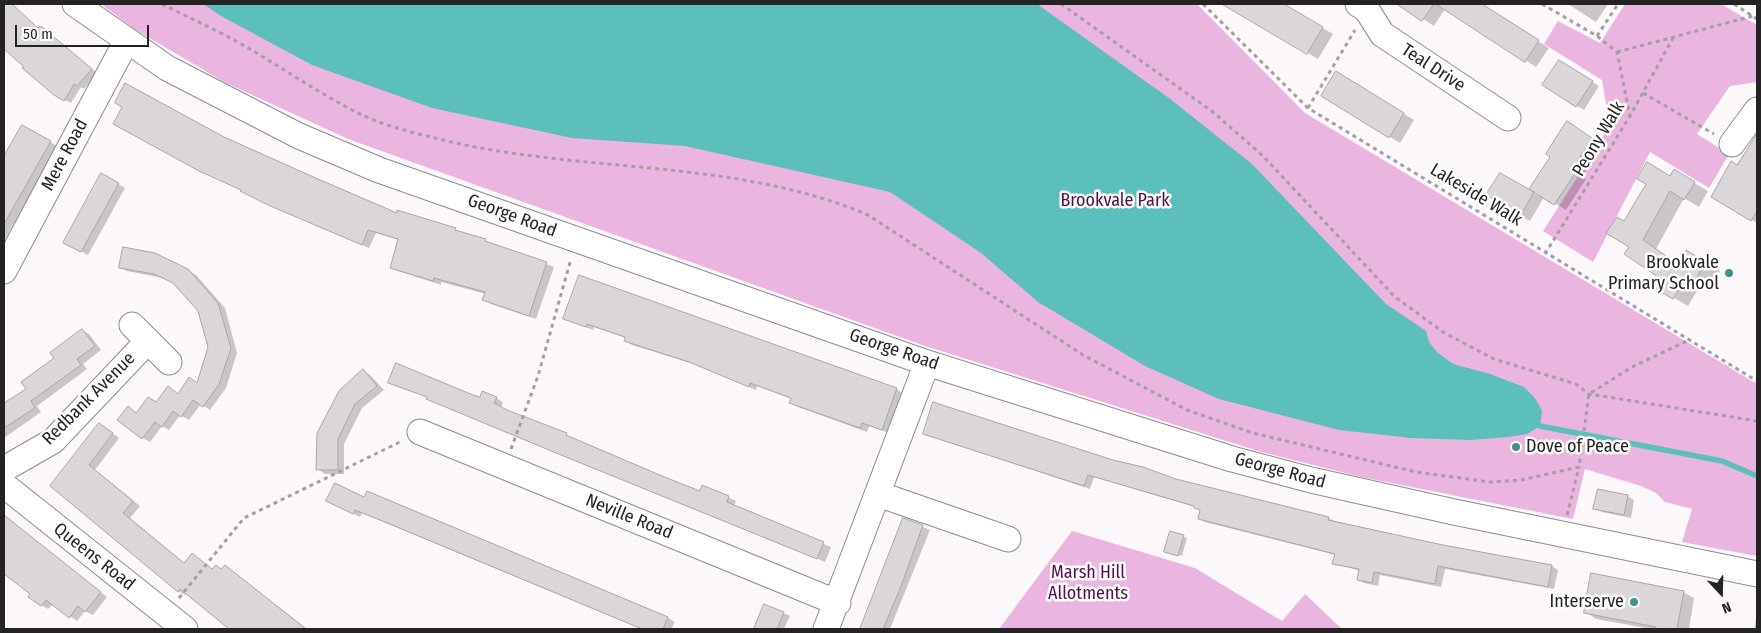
<!DOCTYPE html>
<html>
<head>
<meta charset="utf-8">
<style>
  body { margin:0 }
  #map { position:relative; width:1761px; height:633px; overflow:hidden; background:#fcf7fb; font-family:"Fira Sans Condensed",sans-serif }
  canvas { display:block }
  .frame { position:absolute; inset:0; border:5px solid #242223; pointer-events:none }
  .north { position:absolute; left:1696px; top:568px; width:50px; height:50px; -webkit-text-stroke:4px #fff; paint-order:stroke; rotate:159deg; font-size:14px; font-weight:700; line-height:20px; text-align:center; color:#242223 }
  .north::after { content:''; display:block; margin:auto; width:18px; height:22px; background:#242223; clip-path:polygon(50% 0,100% 100%,50% 72%,0 100%) }
  .scale { position:absolute; left:15px; top:25px; width:134px; height:22px; box-sizing:border-box; border:2px solid #242223; border-top:0; padding-left:6px; font-size:15px; line-height:18px; white-space:nowrap; color:#242223; -webkit-text-stroke:4px #fff; paint-order:stroke }
</style>
</head>
<body>
<div id="map">
<canvas width="1761" height="633"></canvas>
<div class="frame"></div>
<div class="north">N</div>
<div class="scale">50 m</div>
</div>
<script>
const c = document.querySelector('canvas').getContext('2d');
c.lineJoin = 'round';
function fillPath(path, color) {
  c.fillStyle = color;
  c.fill(path, 'evenodd');
}
function stroke(path, color, width, dash) {
  c.strokeStyle = color;
  c.lineWidth = width;
  c.lineCap = dash ? 'butt' : 'round';
  c.setLineDash(dash || []);
  c.stroke(path);
}
function label(font, color, halo, rows, align = 'center') {
  c.font = font + ' "Fira Sans Condensed",sans-serif';
  c.lineWidth = 5;
  c.setLineDash([]);
  c.textBaseline = 'middle';
  c.strokeStyle = halo;
  c.fillStyle = color;
  for (const [text, x, y, turn = 0] of rows) {
    c.save();
    c.translate(x, y);
    c.rotate((+turn || 0) * Math.PI / 180);
    c.textAlign = isNaN(turn) ? turn : align;
    if (halo) c.strokeText(text, 0, 0);
    c.fillText(text, 0, 0);
    c.restore();
  }
}
fillPath(new Path2D(`
  M101,4H1197L1305,113L1757,384V556L1682,542L1692,509L1665,502L1656,493L1641,486L1585,469L1573,519L1361,477L1258,451L922,345L348,139L224,82L136,30Z
  M1625,4H1721L1757,25V82L1730,86L1697,134L1729,154L1709,188L1650,152L1593,262L1543,231L1610,126L1602,80L1544,44L1558,21L1600,43Z
  M1072,531L1195,568L1282,621L1305,594L1342,629H999Z`), '#eab5df');
fillPath(new Path2D(`
  M203,4H1037L1169,98L1252,164L1386,304L1426,331L1429,342L1437,352L1453,364L1490,374L1524,387L1535,398L1542,411L1540,426L1527,434L1509,437L1470,440L1411,438L1339,430L1219,399L1145,366L1038,302L981,253L890,192L685,146L572,138L432,108L312,65L221,16Z`), '#5dbfbc');
fillPath(new Path2D(`
  M4,4H11L39,29L41,27L47,31L97,73L84,89L81,87L71,103L54,94L4,44Z
  M1224,4H1282L1333,34L1318,59Z
  M1404,4H1448L1434,26L1403,6Z
  M1467,4H1481L1549,48L1536,67L1458,17Z
  M1568,4H1608L1596,22Z
  M1566,65L1599,86L1584,110L1577,106Z
  M1347,79L1414,120L1400,143L1322,96Z
  M22,126L57,146L4,241V153L6,154Z
  M1578,129L1602,145L1582,177L1586,179L1566,210L1544,197L1530,221L1487,195L1500,175L1539,196L1551,157Z
  M1757,137V223L1713,196Z
  M224,138L397,214L398,212L455,230L554,267L536,319L491,304L484,299L486,294L441,282V285L398,271L391,267L399,240L376,233L369,248L277,208Z
  M1674,171L1708,191L1699,207L1684,198L1656,249L1679,265L1687,252L1720,271L1709,289L1701,284L1688,306L1657,288L1663,279L1631,247L1624,223Z
  M102,175L125,188L88,255L65,242Z
  M120,267L188,270L196,275L225,308L237,353L226,388L210,410L201,404L189,420L180,415L169,430L162,426L150,442L143,438L137,414L157,403L169,388L179,394L198,384L210,347L199,311L175,283L163,278L127,271Z
  M565,319L896,389L903,393L889,433L869,426L867,432L798,407L791,402L792,399L757,386L756,390L697,365L632,345L625,341L626,338L594,327L593,330Z
  M82,330L89,334L101,350L83,364L87,369L37,406L41,412L4,438V405L28,389Z
  M363,371L370,375L384,390L362,408L344,444V474H325L318,469Z
  M390,382L480,398H496L503,402L501,408L700,492L703,486L736,501L734,506L831,547L825,562Z
  M107,429L119,438L95,470L140,506L130,518L185,564L192,555L213,570H222L225,567L232,571L307,629H231L187,593L185,595L178,591L51,486Z
  M924,434L1176,480L1328,518L1335,521L1443,546L1552,566L1558,570L1554,589L1445,569L1441,587L1380,575L1378,586L1364,583L1358,579L1360,571L1334,563L1336,555L1205,522L1199,518L1201,511L1195,507L1094,477L1090,489Z
  M1627,496L1634,500L1631,518L1602,512L1595,508Z
  M365,499L668,618L675,622L671,629H642L362,513L360,517L335,505Z
  M5,517L107,597L93,615L85,611L77,621L53,604L48,609L41,605L18,578L4,567Z
  M903,519L930,530L890,629H861Z
  M1171,533L1187,538L1182,556L1167,552Z
  M1683,592L1694,598L1689,629H1651L1596,619L1586,612Z
  M765,605L790,616L784,629H756Z
  M1756,619L1757,629H1754Z`), '#0003');
stroke(new Path2D(`
  M1540,426L1722,461L1757,476`), '#5dbfbc', 5.5);
const building = new Path2D(`
  M4,4H12L38,28L41,26L92,69L77,86L74,84L64,101L54,95L22,68L24,67L4,49Z
  M1222,4H1284L1323,27L1307,54Z
  M1397,4H1434L1422,21Z
  M1436,4H1482L1539,40L1525,62Z
  M1559,60L1593,81L1576,107L1542,85Z
  M1336,71L1404,113L1389,138L1321,96Z
  M125,83L224,137L318,179L397,213V210L456,228L455,230L486,239L485,241L547,262L529,316L482,300L485,292L434,278L433,281L390,268L398,239L368,230L362,245L268,205L240,191L241,190L199,171L113,124L122,107L115,103Z
  M1567,121L1592,138L1572,170L1576,172L1554,205L1529,189L1550,157L1546,154Z
  M22,125L51,141L4,224V156Z
  M1757,134V211L1751,221L1711,197L1731,161L1737,165Z
  M1647,162L1670,176L1674,169L1695,182L1684,200L1670,191L1643,240L1678,264L1686,250L1706,262L1694,282L1687,277L1673,299L1656,289L1661,279L1624,254L1629,247L1606,233L1617,217L1624,221L1646,184L1637,179Z
  M101,173L119,183L81,252L63,243Z
  M1500,173L1534,192L1520,216L1486,195Z
  M123,247L155,253L188,269L218,303L231,348L219,384L203,407L193,400L181,417L173,411L162,427L155,422L142,439L117,420L128,406L136,413L148,397L156,402L168,386L178,394L189,377L197,383L208,347L198,311L173,283L154,274L119,268Z
  M579,275L897,388L882,430L862,423L860,428L789,403L791,398L750,383L749,387L689,362L624,341L625,337L587,324L586,327L563,319Z
  M82,329L95,346L77,359L81,365L31,401L35,408L4,428V403L26,389L21,382L54,358L50,353Z
  M396,363L473,395L480,397L482,391L497,397L494,403L507,410L567,433L566,435L662,476L700,491L702,485L729,496L727,502L824,542L817,559L561,455L426,399L427,397L388,383Z
  M363,369L377,386L355,404L338,439V470H316L317,433L339,391Z
  M933,402L1113,460L1143,467L1176,479L1329,517L1328,520L1443,545L1552,565L1548,587L1438,566L1435,584L1374,572L1372,583L1357,580L1359,569L1332,564L1335,554L1198,519L1200,510L1194,508V506L1088,475L1084,486L923,434Z
  M99,423L113,433L89,465L133,501L123,513L184,563L192,553L212,569L216,565L221,569L225,565L306,629H229L180,589L178,592L50,486Z
  M335,483L364,497L367,491L668,617L663,629H642L385,522L355,510L353,514L326,501Z
  M1598,489L1628,495L1624,515L1593,509Z
  M4,515L101,592L85,612L78,606L69,618L46,600L41,606L28,597L30,594L4,574Z
  M903,518L923,525L900,589L883,629H860Z
  M1170,531L1184,535L1178,556L1164,552Z
  M1591,573L1684,591L1677,629H1655L1656,627L1584,613Z
  M764,604L784,612L777,629H754Z`);
fillPath(building, '#dbd6da');
stroke(building, '#a9a5a8', 1);
const minor = new Path2D(`
  M75,4L167,68L299,136L379,170L927,363L1232,459L1311,480L1454,512L1757,574
  M1358,4L1367,10L1382,34L1508,118
  M1732,144L1757,110
  M4,271L127,40
  M132,325L169,362
  M420,432L838,603
  M4,469L53,441L147,342
  M4,485L185,629
  M878,494L1008,539
  M826,629L927,363`);
stroke(minor, '#8f8b8e', 27);
stroke(new Path2D(`
  M162,4C189,18 217,30 243,45C281,67 317,92 356,112C379,124 407,131 431,137C575,175 729,156 868,215L1083,355L1187,410L1253,433L1416,472L1490,482L1521,480L1579,467L1589,394L1632,367L1689,340
  M1061,4L1213,112L1263,156L1395,297L1443,332L1494,359L1576,384L1589,394L1757,421
  M1203,4L1308,108L1757,381
  M1542,4L1597,36L1617,52L1630,116
  M1734,4L1757,19
  M1597,36L1618,4
  M1617,52L1753,16
  M1643,93L1714,134
  M1308,108L1355,30
  M1545,254L1630,116L1673,38
  M511,449L538,376L571,259
  M1567,515L1579,467
  M179,598L244,518L402,441`), '#a39fa2', 3, [4, 4]);
stroke(minor, '#fff', 25);
for (const [x, y, r, color] of [
  [1729,273,5,"#458c8a"],
  [1516,447,5,"#458c8a"],
  [1634,602,5,"#458c8a"]
]) {
  const dot = new Path2D();
  dot.arc(x, y, r, 0, 2 * Math.PI);
  c.fillStyle = color;
  c.fill(dot);
  stroke(dot, '#fff', 2);
}
label('18px', '#242223', '#fff', [
  ["Teal Drive",1433,68,33],
  ["Peony Walk",1599,139,-59],
  ["Mere Road",65,155,-62],
  ["Lakeside Walk",1476,195,31],
  ["George Road",512,216,20],
  ["George Road",894,350,19],
  ["Redbank Avenue",89,399,-45],
  ["George Road",1280,471,15],
  ["Neville Road",629,517,22],
  ["Queens Road",94,557,38]
]);
label('18px', '#520e4a', '#fff', [
  ["Brookvale Park",1115,201],
  ["Marsh Hill",1088,573],
  ["Allotments",1088,594]
]);
label('18px', '#242223', '#fff', [
  ["Brookvale",1719,263],
  ["Primary School",1719,284],
  ["Dove of Peace",1526,447,"left"],
  ["Interserve",1624,602]
], 'right');
</script>
</body>
</html>
